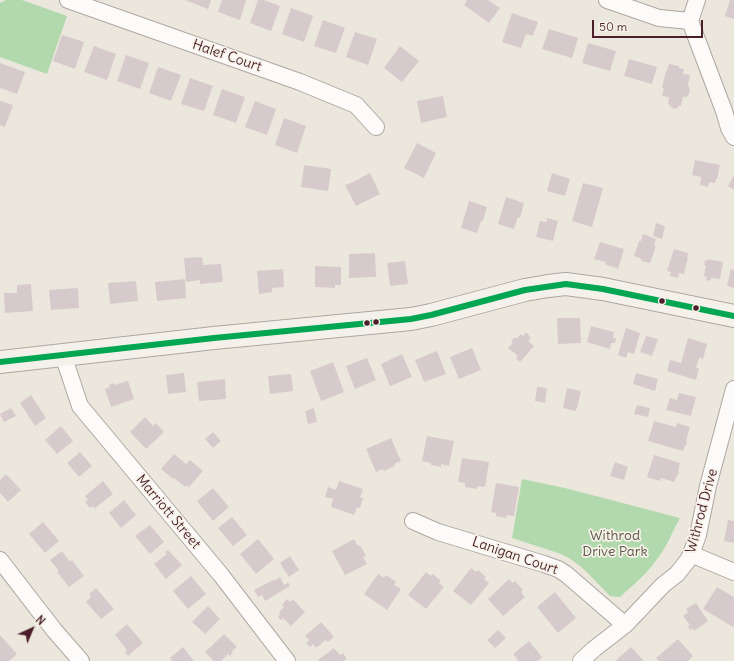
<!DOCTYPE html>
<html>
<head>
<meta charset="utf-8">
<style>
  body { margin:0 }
  #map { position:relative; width:734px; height:661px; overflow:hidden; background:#ece7dc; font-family:Delius,sans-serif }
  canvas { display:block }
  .north { position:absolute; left:12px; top:609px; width:40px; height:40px; -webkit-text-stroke:3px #f7f3e8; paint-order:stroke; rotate:44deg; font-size:11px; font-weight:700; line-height:16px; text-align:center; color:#4a1f2b }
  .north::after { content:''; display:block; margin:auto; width:14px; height:18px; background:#4a1f2b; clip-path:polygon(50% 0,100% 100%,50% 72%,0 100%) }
  .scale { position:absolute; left:592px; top:20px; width:111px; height:18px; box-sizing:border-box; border:2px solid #4a1f2b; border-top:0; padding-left:5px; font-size:12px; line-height:14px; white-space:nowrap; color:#4a1f2b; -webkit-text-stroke:3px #f7f3e8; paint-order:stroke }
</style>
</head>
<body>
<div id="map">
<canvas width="734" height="661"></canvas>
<div class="north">N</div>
<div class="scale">50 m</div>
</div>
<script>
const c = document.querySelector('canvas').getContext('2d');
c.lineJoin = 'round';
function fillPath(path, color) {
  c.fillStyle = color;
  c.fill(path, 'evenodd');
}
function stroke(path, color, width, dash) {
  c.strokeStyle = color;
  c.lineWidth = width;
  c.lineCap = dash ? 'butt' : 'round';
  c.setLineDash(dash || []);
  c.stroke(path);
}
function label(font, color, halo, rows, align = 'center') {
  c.font = font + ' Delius,sans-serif';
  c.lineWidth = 3.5;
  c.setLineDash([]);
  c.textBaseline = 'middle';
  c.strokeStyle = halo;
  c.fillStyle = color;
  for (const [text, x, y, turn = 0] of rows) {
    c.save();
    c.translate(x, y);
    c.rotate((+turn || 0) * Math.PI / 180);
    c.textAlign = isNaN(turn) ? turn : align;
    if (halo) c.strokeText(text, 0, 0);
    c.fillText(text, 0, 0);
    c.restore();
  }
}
fillPath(new Path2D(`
  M6,0H22L67,16L47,74L0,57V3Z
  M522,479L565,488L680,518C672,532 667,547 657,559C647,574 633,585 620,597L610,596C596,582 580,562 561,554L512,538Z`), '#b2d8ae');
fillPath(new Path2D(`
  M185,0H211L208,9Z
  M222,0H246L240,20L218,12Z
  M258,0H264L280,6L271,31L250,23Z
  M467,0H488L500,8L489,23L464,5Z
  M730,0H734V19L725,16Z
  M291,8L313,16L304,42L282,34Z
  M512,13L538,22L533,36L526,34L521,48L502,42Z
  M323,20L345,28L336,53L314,46Z
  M549,29L578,38L572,58L542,49Z
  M355,32L377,39L368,65L346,57Z
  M62,35L84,42L75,69L53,61Z
  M588,43L616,51L610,71L582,63Z
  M94,46L116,54L107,80L84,72Z
  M400,46L419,61L402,82L384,68Z
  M126,55L149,63L140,89L117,81Z
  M629,59L657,67L652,84L624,76Z
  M0,63L25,72L17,94L0,88Z
  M669,64L679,66V68L684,69L683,74L690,75L688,85L690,89L689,94L686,97H683L681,106H678V108H677L674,109L671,107L670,105L668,104L669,97L662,96L664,88H662L666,71H667Z
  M158,67L181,75L171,101L149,93Z
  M190,78L213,86L204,111L181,104Z
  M222,89L245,97L236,123L213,115Z
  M443,96L447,117L421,123L417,101Z
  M0,101L13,105L5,127L0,125Z
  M255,101L276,109L267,135L245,127Z
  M284,118L306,126L297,153L275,145Z
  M417,143L436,153L424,178L404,168Z
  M695,160L720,165L717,179H716L715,183L709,182L708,187L700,185L701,177L692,175Z
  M305,165L331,169L328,191L301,187L304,166Z
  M370,173L380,194L356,206L345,185L353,182Z
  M552,173L570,179L565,196L547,191Z
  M734,175V190L728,186Z
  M583,183L603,188L592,227L572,221Z
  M506,197L524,203L520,218L518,217L514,229L498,224Z
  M469,201L487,207L483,221H481L477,233L461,228Z
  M547,218L558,221L553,241L536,237L540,221L547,222Z
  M656,223L665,226L662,239L653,236Z
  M643,234L656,239L654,245L656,246L650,263L641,261L642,259L634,256L639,241H641Z
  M600,242L624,249L618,269L605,264L606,262L594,259Z
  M674,249L688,253L687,258H688L684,274L679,273L678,278L670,276L671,272L667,271Z
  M375,253L376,277L349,278V254Z
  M202,257L203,265L221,264L223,282L200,284V280L186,282L184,258Z
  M708,259L723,262L720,279L711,278L710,281L706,280L707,277L704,276L706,265H704L705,260L707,261Z
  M405,261L408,284L390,286L387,263Z
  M315,266L341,267V285H335V288L315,287Z
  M283,269L284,287L272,288V292L259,294L257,271Z
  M731,269L734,270V288L727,286Z
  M185,279L186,298L157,301L155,282Z
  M136,281L138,301L110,304L108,283Z
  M31,284L33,311L5,313L4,293H17V285Z
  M78,288L79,308L51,310L49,290Z
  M557,318H580L581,343L558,344Z
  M591,326L614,332L613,338H616L615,343H611L610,349L587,342Z
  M626,328L640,333L634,354L628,352L626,358L618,355Z
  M526,332L531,338L528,341L534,346L520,362L516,358L518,356L508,348L513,343L511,341L515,337L516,339L521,334L523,336Z
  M646,336L658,339L652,356L640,352Z
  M688,338L707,344L703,359L699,358L696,368H699L696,380L667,371L670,360L681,363Z
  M472,348L481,370L459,379L450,357Z
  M437,351L446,374L424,382L415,360Z
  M402,354L412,377L390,386L381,364Z
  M367,358L376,380L355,389L346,366Z
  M333,362L344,392L321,401L310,371Z
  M184,373L186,392L168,394L166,375Z
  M636,373L658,379L655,391L633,384Z
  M291,374L293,391L270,394L268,376Z
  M225,379L226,399L199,401L197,382Z
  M128,381L134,399L111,407L105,389L110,387L109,385L114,383L115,385Z
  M537,387L547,388L545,403L535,401Z
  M567,388L581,391L577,408L575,411L563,408Z
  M679,393L696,397L691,416L666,410L670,398L677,400Z
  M31,395L46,418L35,426L20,403Z
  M637,405L650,408L648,417L634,414Z
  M11,408L16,416L4,422L0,414Z
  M314,408L317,422L308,424L305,411Z
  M145,417L153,426L156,423L164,432L146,449L130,432Z
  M654,421L676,427L677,423L690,427L686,441L687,442V445H685L683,451L648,441Z
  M61,426L73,441L57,454L45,440Z
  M213,432L221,441L213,448L205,439Z
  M427,436L454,441L449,466L441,464V467L431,465V463L422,461Z
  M391,438L401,461L394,464L395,466L384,471L383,469L376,472L366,449Z
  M80,452L92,466L79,477L67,463Z
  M174,454L186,464L190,460L203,471L189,487L186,485L185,487L174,478L173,479L161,469Z
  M654,455L680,463L678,471L679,472L678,476L677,475L674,482L661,478L660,481L647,477Z
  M462,458L489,462L485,487L477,486V489L465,487V483L458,482Z
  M615,462L628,467L624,480L610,476Z
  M6,474L21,490L8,502L0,493V480Z
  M103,481L113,494L95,508L92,506L90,508L85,502L88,500L85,496Z
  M339,481L363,489L360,497L363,498L360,508L357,507L354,515L331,507L333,499L325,497L328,487L336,490Z
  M496,483L519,487L514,516L507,515V518L496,516V513L491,512Z
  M213,488L229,507L213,521L197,501Z
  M124,500L136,515L121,528L109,513Z
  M232,517L247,535L233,546L218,528Z
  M728,520L734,521V543L724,541Z
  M43,522L59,541L45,553L29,534Z
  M150,525L164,542L150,554L135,536Z
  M258,539L274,559L256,574L240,554Z
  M354,539L358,546L360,545L366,556L363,557L367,564L345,575L332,551Z
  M168,550L182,565L166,579L154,564L167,554L165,552Z
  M62,551L70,562L72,560L84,576L69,587L57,572L59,571L50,560Z
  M290,556L299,570L289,577L280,563Z
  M471,568L476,572L478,570L486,577L484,579L489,583L471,605L453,591Z
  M426,572L431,576L433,574L441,581L439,583L444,587L426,609L408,595Z
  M378,574L384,578L386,575L396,582L394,585L401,589L387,610L364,594Z
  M191,576L206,594L188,609L173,591Z
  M280,577L284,585L288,583L290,586L265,601L262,595L258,597L254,590L273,580L274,581Z
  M509,579L513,583L515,581L523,590L521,592L525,597L503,616L488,599Z
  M717,587L734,597V625L733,627L703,609Z
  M96,588L114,609L101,619L86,602L91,597L89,594Z
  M555,592L576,618L558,633L537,607Z
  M287,599L290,602L293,599L305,612L291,626L283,618L281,620L278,617L280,614L279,612L284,607L282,605Z
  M696,603L708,621L694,631L693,628L690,630L688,626L690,625L683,616L688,612L686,609Z
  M208,606L220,619L205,634L192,622Z
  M321,622L334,637L328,642L326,640L316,648L313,644L310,647L306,643L309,640L305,636Z
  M127,624L143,643L128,656L125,652L127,650L115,635Z
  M498,630L506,638L495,648L487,640Z
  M224,634L237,647L232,651L233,652L230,656L228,654L221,661H214L205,652Z
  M0,635L17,654L9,661H0Z
  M678,639L693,656L688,661H659L656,658Z
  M529,641L542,657L538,661H516L518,660L513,654Z
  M183,647L194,661H172L170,658Z
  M631,647L644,661H615Z
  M334,648L340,655L343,653L347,659L343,661H319L318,660Z`), '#d7cacc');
const street = new Path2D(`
  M68,0L300,82L356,105L376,127
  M607,0L659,18L690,21
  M697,0L690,21L724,111L729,128L734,137
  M63,355L80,406L221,575L287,661
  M413,521L438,532L544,564L558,569L566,574L625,625
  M691,554L734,572
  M0,560L54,630L81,661
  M581,661L594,649L625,625L663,585L677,574L688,560L691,554L698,535L708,486L734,389`);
const secondary = new Path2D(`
  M0,362L214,338L411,319L431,315L525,290L548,286L566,284L603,289L734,316`);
stroke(street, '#aea6a1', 18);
stroke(secondary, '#aea6a1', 24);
stroke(street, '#fcfbfa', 16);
stroke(secondary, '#f4f1eb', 22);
stroke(new Path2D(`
  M0,362L214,338L411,319L431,315L525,290L566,284L603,289L734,316`), '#00a651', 6);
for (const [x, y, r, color] of [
  [662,301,3.5,"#4a1f2b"],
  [696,308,3.5,"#4a1f2b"],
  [376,322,3.5,"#4a1f2b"],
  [367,323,3.5,"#4a1f2b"]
]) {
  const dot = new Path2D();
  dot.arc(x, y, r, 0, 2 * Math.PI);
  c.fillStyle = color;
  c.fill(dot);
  stroke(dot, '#f7f3e8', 1.5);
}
label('14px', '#4a1f2b', '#f7f3e8', [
  ["Halef Court",227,56,19],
  ["Withrod Drive",702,511,-75],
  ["Marriott Street",168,512,50],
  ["Lanigan Court",515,556,19]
]);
label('14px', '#5b5347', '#f7f3e8', [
  ["Withrod",615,536],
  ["Drive Park",615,552]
]);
</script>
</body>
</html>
